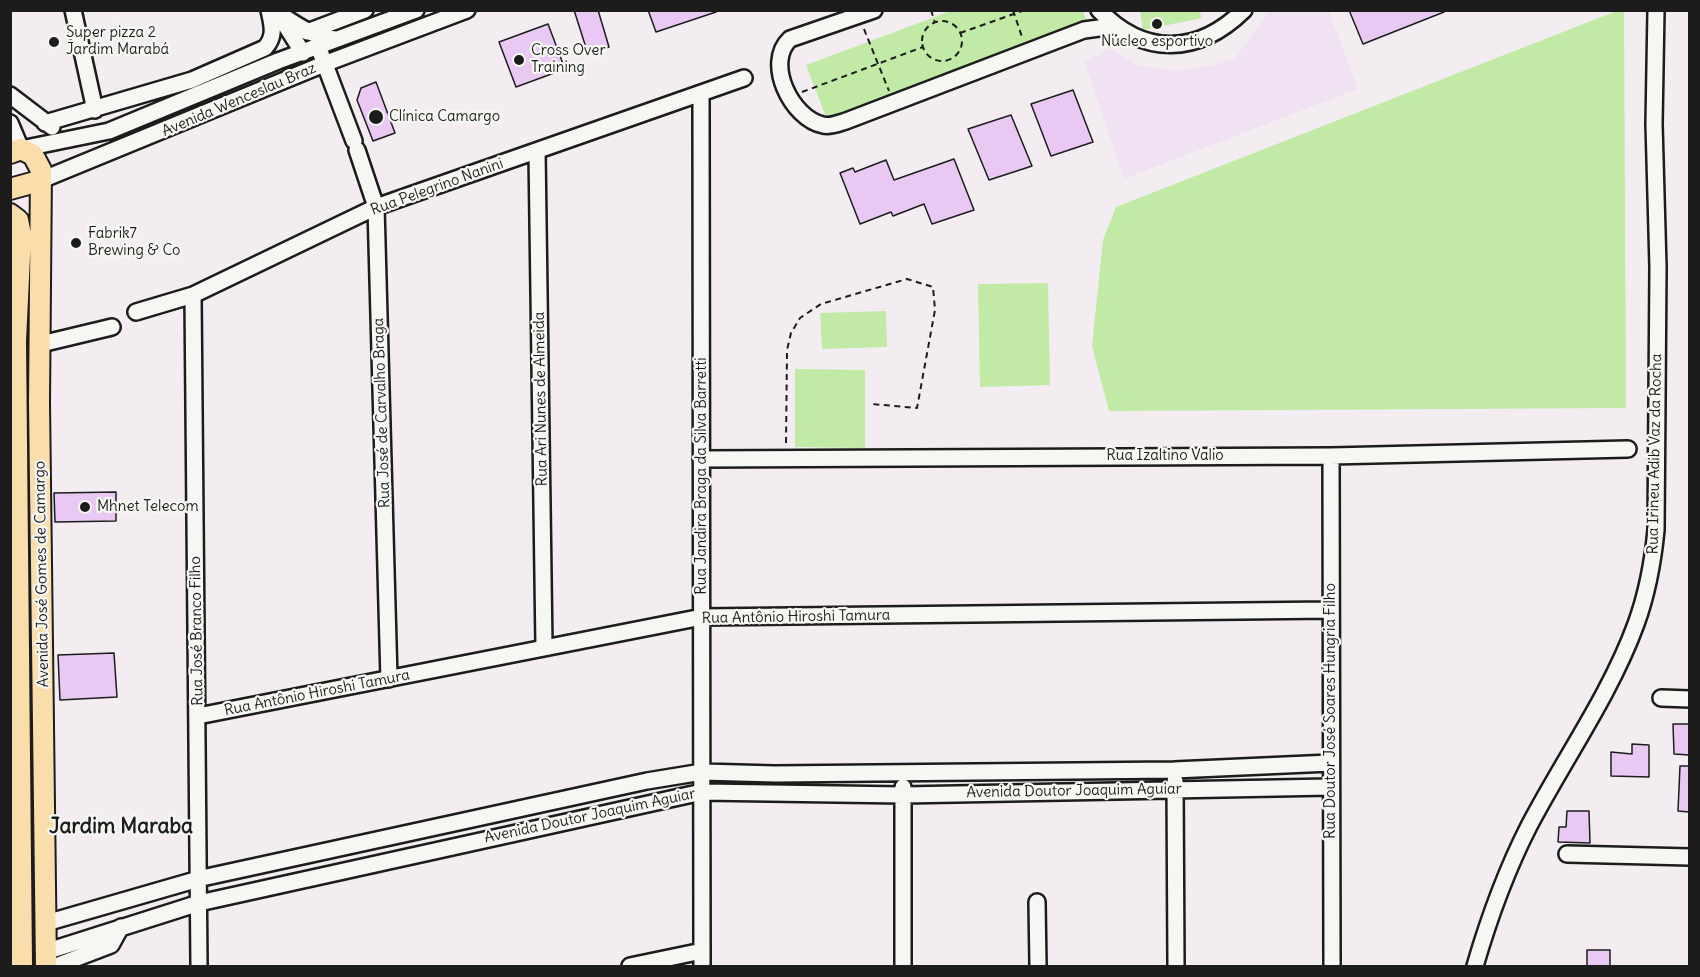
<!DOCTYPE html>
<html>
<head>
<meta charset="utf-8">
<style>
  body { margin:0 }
  #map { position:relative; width:1700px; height:977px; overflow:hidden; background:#f3edf2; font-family:Delius,sans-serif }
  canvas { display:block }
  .frame { position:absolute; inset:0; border:12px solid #1c1c1c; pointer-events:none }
</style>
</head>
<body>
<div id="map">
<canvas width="1700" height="977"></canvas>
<div class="frame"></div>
</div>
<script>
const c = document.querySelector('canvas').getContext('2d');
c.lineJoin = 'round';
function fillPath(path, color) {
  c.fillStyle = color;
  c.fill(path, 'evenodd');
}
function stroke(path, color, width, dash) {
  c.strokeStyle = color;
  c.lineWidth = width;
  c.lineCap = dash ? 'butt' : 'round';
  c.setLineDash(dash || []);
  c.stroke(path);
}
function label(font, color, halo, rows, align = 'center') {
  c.font = font + ' Delius,sans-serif';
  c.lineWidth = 4.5;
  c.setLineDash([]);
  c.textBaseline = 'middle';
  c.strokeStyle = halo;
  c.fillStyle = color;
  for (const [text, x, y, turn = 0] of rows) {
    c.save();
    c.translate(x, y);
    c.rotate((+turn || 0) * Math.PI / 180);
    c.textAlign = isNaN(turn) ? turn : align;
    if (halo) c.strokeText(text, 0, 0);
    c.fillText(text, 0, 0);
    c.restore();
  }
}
fillPath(new Path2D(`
  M1268,11H1329L1358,89L1124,179L1084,62L1110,49L1140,66L1179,71L1210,66L1235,59Z`), '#f0e2f3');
fillPath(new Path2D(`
  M1619,10L1624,11L1626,408L1109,411L1092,346L1103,240L1116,207Z
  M951,11H1083L1088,25L828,122L806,65Z
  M1140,11H1199L1202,18L1143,30Z
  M1048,283L1050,385L980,387L978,284Z
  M886,311L887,347L822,349L820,313Z
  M795,369L865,370V448L795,447Z`), '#c0eaa6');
const building = new Path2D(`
  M574,10H598L609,47L588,54Z
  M648,10H716V12L656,32Z
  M1349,10H1444V12L1363,44Z
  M548,24L565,69L516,87L499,42Z
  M376,82L395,133L373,141L357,100L361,88Z
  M1073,90L1093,142L1051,156L1031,104Z
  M1011,115L1032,166L989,180L968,129Z
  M954,159L974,210L932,224L924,204L893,216L891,212L860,224L840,173L853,168L855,172L886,160L894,180Z
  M116,492V521L55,522L54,493Z
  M114,653L117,697L60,700L58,655Z
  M1673,724H1689V755L1674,754Z
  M1632,744L1649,745V777L1611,776V752L1632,754Z
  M1680,766H1689V812L1678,811Z
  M1567,811H1589L1590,843L1558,842L1559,827H1566Z
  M1587,950H1610V966H1587Z`);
fillPath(building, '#e9c8f4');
stroke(building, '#1c1c1c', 1.5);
const minor = new Path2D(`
  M73,10L95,110
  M874,10L790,39C764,63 792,119 823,125C831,127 839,123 846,121L1084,30L1114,26
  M1099,10C1144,57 1198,55 1244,10
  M277,12C297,25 312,37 336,39
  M279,15L303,53
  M307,32L365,10
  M321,54L354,141
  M701,93L702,966
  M10,95L52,127
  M10,123L21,149L109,131L278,61L416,10
  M45,123L192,80L265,48C276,36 272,25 269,10
  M357,150L376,207L389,679
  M537,151L544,647
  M39,181L324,64L467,10
  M193,295L199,966
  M136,312L193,295L376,207L744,78
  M41,344L112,327
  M1331,456L1332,966
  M701,459L1331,456L1628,449
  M1661,698L1690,699
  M198,716L702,617L1331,610
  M1175,781L1176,966
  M1567,854L1690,857
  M1037,902L1038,966
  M46,923L202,878L647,781L702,772L775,774L1174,770L1330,763
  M45,952L199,903L702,792L903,795L1330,787
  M56,966L111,945L121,927
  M630,966L702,951
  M903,966V787
  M1475,966C1489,918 1506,871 1529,826C1564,759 1610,695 1636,624C1647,594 1653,561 1656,530L1658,267L1654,124L1656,10`);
const major = new Path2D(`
  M10,153L21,149L33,155L41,170L39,402L46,966
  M10,189L39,181
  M10,214L18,220L21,235L16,341L22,966`);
stroke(minor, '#1c1c1c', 20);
stroke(major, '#1c1c1c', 24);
stroke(new Path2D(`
  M931,10L935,23
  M1013,10L1022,37
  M922 41a20 20 0 1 1 40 0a20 20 0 1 1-40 0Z
  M864,29L889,91
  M960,33L1025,10
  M802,92L923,47
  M786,443L787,350L791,333L800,318L821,304L907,279L933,287L935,310L917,408L872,404`), '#1c1c1c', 2, [6, 4.5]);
stroke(minor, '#f6f6f2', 15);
stroke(major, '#f9ddab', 20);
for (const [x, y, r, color] of [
  [1157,24,6,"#1c1c1c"],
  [54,42,6,"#1c1c1c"],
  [519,60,6,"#1c1c1c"],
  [376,117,8,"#1c1c1c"],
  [76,243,6,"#1c1c1c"],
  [85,507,6,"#1c1c1c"]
]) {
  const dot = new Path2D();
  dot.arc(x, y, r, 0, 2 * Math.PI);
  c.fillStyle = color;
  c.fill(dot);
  stroke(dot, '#f6f6f2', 2);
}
label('15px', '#1c1c1c', '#f6f6f2', [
  ["Super pizza 2",66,33],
  ["Jardim Marabá",66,50],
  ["Núcleo esportivo",1157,42,"center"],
  ["Cross Over",531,51],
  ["Training",531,68],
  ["Clínica Camargo",389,117],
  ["Fabrik7",88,234],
  ["Brewing & Co",88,251],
  ["Mhnet Telecom",97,507]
], 'left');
label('15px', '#1c1c1c', '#f6f6f2', [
  ["Avenida Wenceslau Braz",239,100,-23],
  ["Rua Pelegrino Nanini",437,187,-20],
  ["Rua Ari Nunes de Almeida",541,399,-91],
  ["Rua José de Carvalho Braga",382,413,-92],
  ["Rua Irineu Adib Vaz da Rocha",1655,454,-89],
  ["Rua Izaltino Valio",1165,456],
  ["Rua Jandira Braga da Silva Barretti",702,476,-90],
  ["Avenida José Gomes de Camargo",42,574,-91],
  ["Rua Antônio Hiroshi Tamura",796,617,-1],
  ["Rua José Branco Filho",197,631,-91],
  ["Rua Antônio Hiroshi Tamura",317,693,-11],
  ["Rua Doutor José Soares Hungria Filho",1331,711,-90],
  ["Avenida Doutor Joaquim Aguiar",1074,791,-1],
  ["Avenida Doutor Joaquim Aguiar",590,816,-12]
]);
label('bold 21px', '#1c1c1c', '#f6f6f2', [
  ["Jardim Maraba",121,827]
]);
</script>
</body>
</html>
